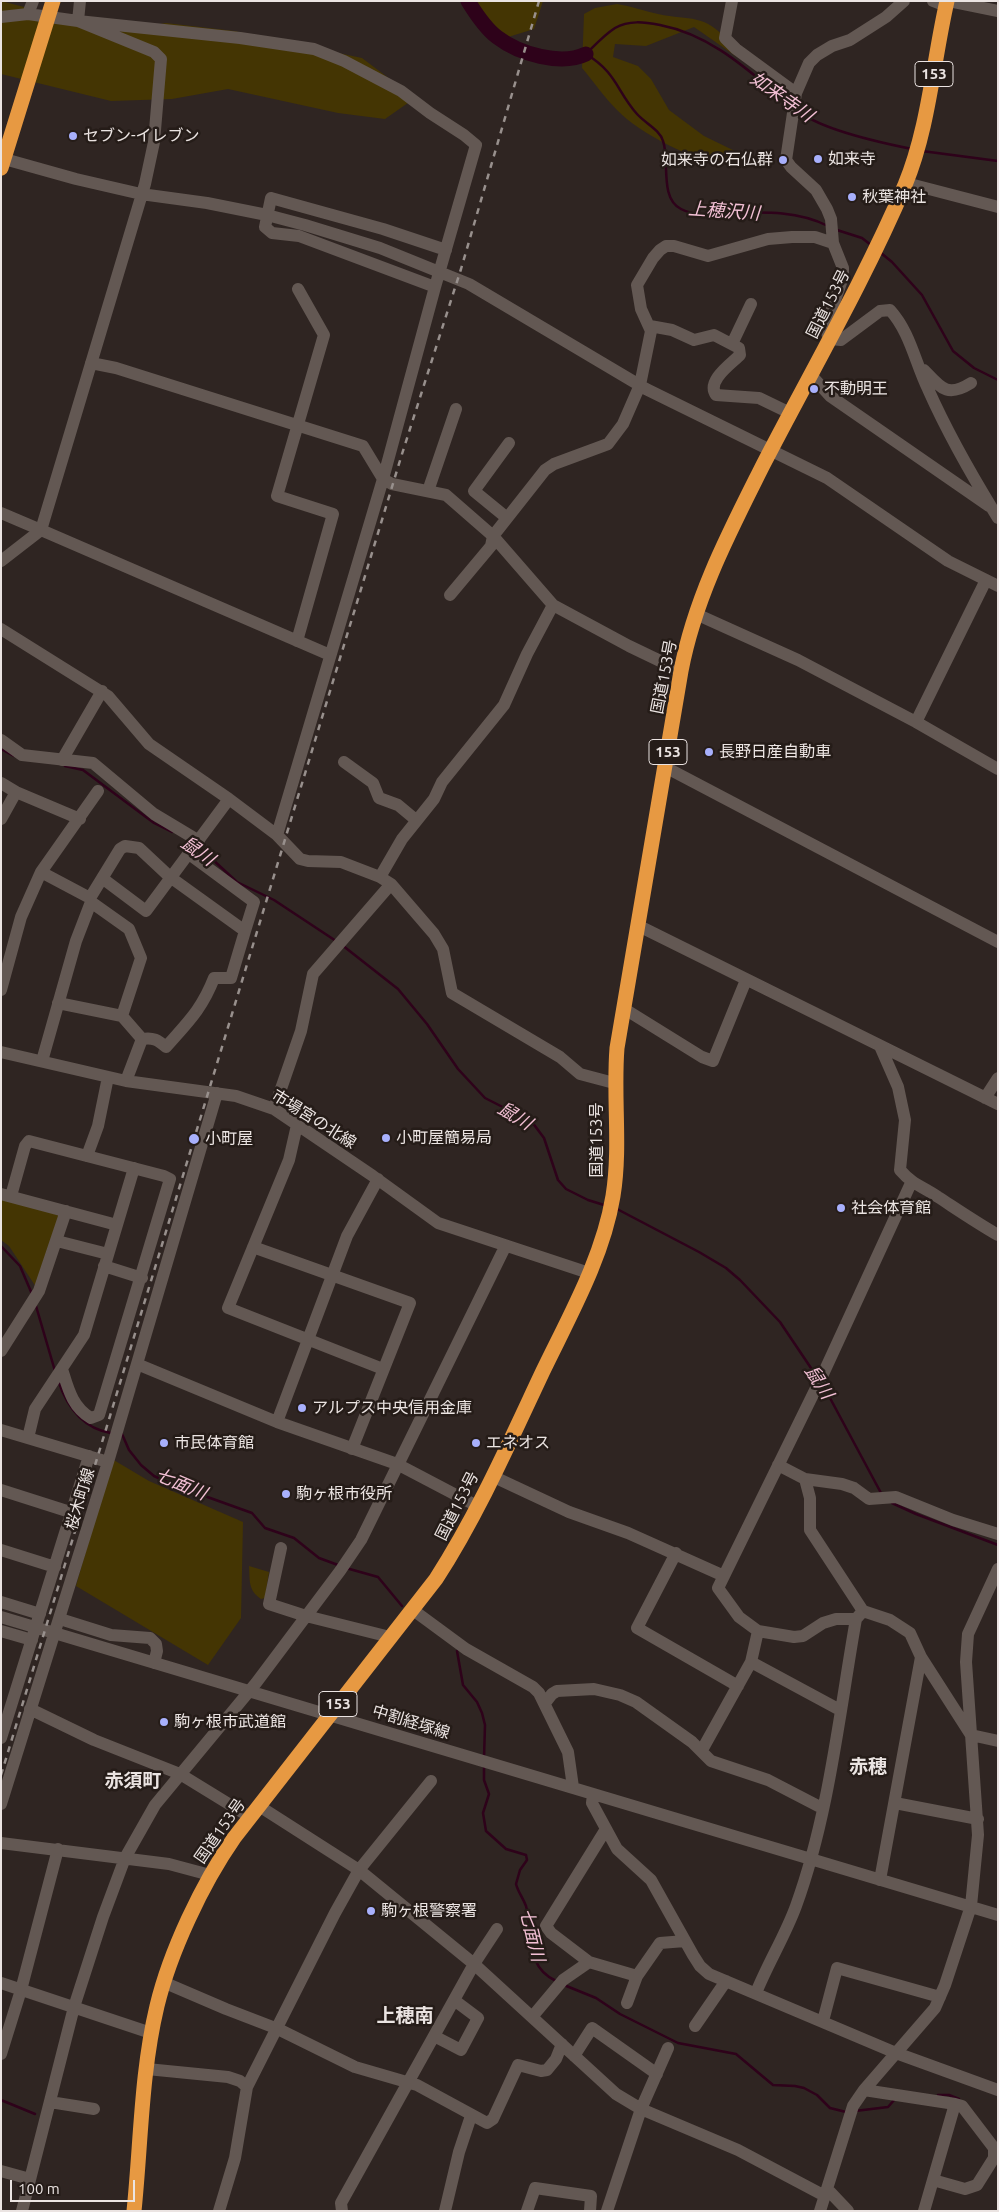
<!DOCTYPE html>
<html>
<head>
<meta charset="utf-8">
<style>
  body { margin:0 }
  #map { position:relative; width:999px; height:2212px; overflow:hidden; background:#2f2522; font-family:Ubuntu,sans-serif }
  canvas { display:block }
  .frame { position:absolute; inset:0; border:2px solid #ebe4e2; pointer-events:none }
  .scale { position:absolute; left:10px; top:2180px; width:125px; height:22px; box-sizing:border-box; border:2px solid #ebe4e2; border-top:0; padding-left:6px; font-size:15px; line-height:18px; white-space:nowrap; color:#ebe4e2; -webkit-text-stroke:4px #251c18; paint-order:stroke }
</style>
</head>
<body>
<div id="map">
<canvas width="999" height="2212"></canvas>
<div class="frame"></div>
<div class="scale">100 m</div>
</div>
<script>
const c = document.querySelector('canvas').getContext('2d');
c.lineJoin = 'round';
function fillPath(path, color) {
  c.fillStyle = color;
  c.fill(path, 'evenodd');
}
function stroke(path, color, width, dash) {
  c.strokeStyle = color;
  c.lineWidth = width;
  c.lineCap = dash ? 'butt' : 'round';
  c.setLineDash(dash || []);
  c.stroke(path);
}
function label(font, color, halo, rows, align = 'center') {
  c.font = font + ' Ubuntu,"Noto Sans JP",sans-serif';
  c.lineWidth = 5;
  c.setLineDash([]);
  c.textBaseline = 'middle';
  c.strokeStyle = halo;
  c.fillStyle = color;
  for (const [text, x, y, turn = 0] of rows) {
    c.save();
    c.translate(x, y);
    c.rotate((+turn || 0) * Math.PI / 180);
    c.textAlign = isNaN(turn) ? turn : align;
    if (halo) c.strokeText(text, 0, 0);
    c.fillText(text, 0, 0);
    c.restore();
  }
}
fillPath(new Path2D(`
  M1,1L78,21L100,35L166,23L234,31L362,58L415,98L385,119L338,113L228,89L172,99L111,101L1,74Z
  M461,1H543L534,29L505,38L481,31Z
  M617,4C631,6 644,11 658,14C691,21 704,13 728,41C732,47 736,50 737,57L694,27L646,46L615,44L613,57L638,66L651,79L669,110L704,136L741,154L728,164C695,162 640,134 617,110C604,97 594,82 582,68L584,14L595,8Z
  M1,1197L61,1216L36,1287L9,1246L1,1240Z
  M112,1459L149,1481L243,1522L241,1618L208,1665L76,1586Z
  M249,1566L269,1572L265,1598L261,1599C248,1590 250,1581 249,1566Z`), '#443503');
stroke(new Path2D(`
  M789,104C749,71 712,35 660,25C644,22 629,20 615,28C604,35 595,45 586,54C617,73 616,90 637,114C645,123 660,130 663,141C670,160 659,198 681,209C696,217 717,214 734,213C767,212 798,211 828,226
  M797,110C820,130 882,143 912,149
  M922,151L998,161
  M837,230L862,238L871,245
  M881,253L892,262L922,295L953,351L974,368L998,380
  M1,749L14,756
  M65,766L83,770L154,823L172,832
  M199,847L237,882L274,900L336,941
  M342,945L398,989L427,1024L458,1069L485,1098L532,1122L544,1138L558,1180L566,1189L588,1200L604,1205
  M617,1209L699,1252L726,1268L740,1280L780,1322L817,1377
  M1,1246L20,1266L32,1294
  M36,1306L55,1371
  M58,1380C67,1407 82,1428 111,1433
  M823,1385L881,1493
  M122,1434L129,1450L141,1465L154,1476L174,1485L252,1513L265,1528L294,1538L319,1558L338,1565
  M892,1503L916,1514L998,1545
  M346,1568L378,1577L402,1606
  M457,1651L463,1685L477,1702L482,1713L485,1725L484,1758
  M484,1766V1780L489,1794L483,1813L486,1831L506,1849L526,1855L527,1860L520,1870L516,1884C518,1892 523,1898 526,1906C534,1934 524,1966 556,1981
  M564,1985L596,1998L620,2014L678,2043L736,2054L773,2085L795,2086L804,2088L817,2095L830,2108L846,2112
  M938,2095H949L959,2099
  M1,2100L35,2114
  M855,2111L888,2107L895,2099`), '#2e021a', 2.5);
stroke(new Path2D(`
  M468,1C476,14 485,28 497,37C519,54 561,66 586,54`), '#2e021a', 15);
stroke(new Path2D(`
  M80,1L78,21L240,38L314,49L344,61L401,91L430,113L464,135L476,145L435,287L383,479L277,835
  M732,1L725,38L736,49L796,93
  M904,1L886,17L850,40L832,46L817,55L809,63L796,93L786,160L791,167L816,190L827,209L831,219L833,243L843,268V277L825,329L830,339L841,340L880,311L890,310C910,332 915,362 928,389C948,434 972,476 998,518
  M933,1L946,6
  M949,1L998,11
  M1,17L28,14L33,1
  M1,158L76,179L141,194L207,203L267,215L305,225L380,248L469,284L646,389L827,478L948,561L998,586
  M906,183L998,207
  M435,287L299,236L272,233L265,227L271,198L383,229L446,250
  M650,326L672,330L694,340L714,335L739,348L740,355C731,364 706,381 716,395L759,398L790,413
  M732,344L751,304
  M91,363L116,368L363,446L383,479L392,484L446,495L493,536L553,605L629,646L681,671
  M921,370H924C941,388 947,398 971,383
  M811,375L830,396L989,506
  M428,491L456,409
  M1,513L41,530L145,184L154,142L161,59L154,52L78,21L28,14
  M507,518L474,491L509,443
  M1,561L41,530L330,655
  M450,595L491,546L493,536L545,470L554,464L608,444L623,424L640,385L651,331L641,309L637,285L653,258L660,250L666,246H674L708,256L768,239L792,237H815L833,243
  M696,614L798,660L916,722L998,769
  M1,629L108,696L149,744L229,799L277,835L300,859L308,861L341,862L380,877L391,884L434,934L443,949L452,993L560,1057L580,1074L614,1083
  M297,641L333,514L277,496L324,335L298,289
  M916,722L986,580
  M1,740L22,755L93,763L154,814L199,841
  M62,760L102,691
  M344,762L373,783L379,798L398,805L416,820
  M665,767L998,942
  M1,783L16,792L80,819
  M1,819L16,792
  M189,854L254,902L245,931
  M41,872L90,898
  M380,877L402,839L434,799L442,782L504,705L527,654L553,605
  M102,878L146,911L229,799
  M637,927L643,928L998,1104
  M1,990L21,917L41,872L98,791
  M58,1003L122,1016L141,958L129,929L91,902
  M623,1008L702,1057L713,1061L746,980
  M122,1016L142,1039
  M880,1046L898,1087L905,1120L900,1170C913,1185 922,1186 938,1197C958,1210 977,1223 998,1235
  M1,1052L126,1081L236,1096L274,1109L373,1176L438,1223L589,1273
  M42,1061L76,941L91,902L90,898L120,849L125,846L139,848L170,877L245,931L231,978H214C202,1009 188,1022 166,1047C158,1040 153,1037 142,1039L126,1081
  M985,1098L998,1078
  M274,1109L301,1031L313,974L391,884
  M297,1125L289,1160L228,1308L383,1369
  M87,1156L98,1126L108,1077
  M1,1194L117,1225
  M11,1196L25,1146L29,1141L164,1176L170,1179L99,1415L91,1418C72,1407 68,1388 62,1369
  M57,1241L108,1254
  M253,1247L410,1303L352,1449
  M104,1266L142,1278
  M1,1351L39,1291L66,1211
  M137,1364L277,1422L397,1464L477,1506
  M277,1422L347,1236L378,1179
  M1,1430L108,1462
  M28,1438L35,1409L84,1335L134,1168
  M778,1465L805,1479L842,1484L854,1488L869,1499L896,1497L953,1520L998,1534
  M492,1476L569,1512L628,1533L724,1576
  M805,1479L810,1498V1530L863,1611
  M1,1490L70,1512
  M281,1548L269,1604L306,1616L390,1637
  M1,1550L55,1567
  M676,1553L637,1628L738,1686
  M1,1602L40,1614
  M413,1610L466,1649L533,1687L539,1693L568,1752L573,1787
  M1,1617L998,1915
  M60,1619L111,1635L150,1638L156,1644L157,1651L154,1663
  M856,1619H836L823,1623L803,1636L794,1637L758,1631L739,1617L718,1588L824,1372L911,1183
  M1,1631L32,1640
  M751,1662L840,1710
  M545,1703L552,1694L557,1691L594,1689L620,1695L636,1702L692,1742L711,1761L768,1780L822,1808
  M30,1709L94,1740L180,1774L250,1817
  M1,1738L89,1456
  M702,1750L751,1662L758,1631
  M593,1794L592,1803L617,1849L651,1880L693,1955L700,1966L709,1974L896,2053L998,2090
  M895,1803L978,1819
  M1,1804L108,1462L217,1093
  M259,1806L359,1870L474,1964L616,2094L641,2109L738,2150L823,2195L830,2192L848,2211
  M1,1843L169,1864L210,1875
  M880,1880L921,1657
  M589,1962L551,1933L546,1926L606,1829
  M163,1982L226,2009L278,2029L355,2067L417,2085L487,2123L493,2119L518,2065L541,2071L547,2070L556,2059L562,2044
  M1,1983L151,2033
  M756,1993C768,1963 785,1936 796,1906C829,1815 839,1715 856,1619L863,1611L890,1620L910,1633L921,1657L971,1735L998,1741
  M627,2003L637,1976
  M532,2017L563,1980L589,1962L637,1976L660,1943L685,1941
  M823,2021L837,1968L940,1997
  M695,2026L726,1981
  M434,2036L461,2050L478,2018L454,2000
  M1,2054L21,1990L58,1849
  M574,2056L592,2028L657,2074
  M147,2069L228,2077L240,2081L247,2087
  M864,2090L955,2104L924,2211
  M50,2102L94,2109
  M1,2171L30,2179
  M933,2180L965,2189L977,2185L994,2158V2148L962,2106L955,2104
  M22,2211L74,2007L103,1917L125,1858L155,1805L256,1683L340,1571L361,1540L505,1247
  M219,2211L235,2158L247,2087L335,1913L359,1870L431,1781
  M342,2211L341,2203L474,1964L497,1929
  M445,2211L459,2152L471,2116
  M527,2211L535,2188L591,2196L590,2211
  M607,2211L641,2109L668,2048
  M820,2211L853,2106L864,2090L935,2008L945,1985L971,1906L978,1835L966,1662L968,1634L998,1569`), '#635853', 12);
stroke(new Path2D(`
  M1,168L53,1
  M134,2211C141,2143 141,2073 157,2006C170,1952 202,1884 234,1838L436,1579C478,1514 510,1441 543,1371C570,1315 603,1257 613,1196C621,1147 613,1097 617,1048L681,671C695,597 730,531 763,465C811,372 864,281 905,185C929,127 933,62 947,1`), '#e79942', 15);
stroke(new Path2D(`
  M1,1775L402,454L461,269L539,1`), '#98908d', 2.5, [6, 6]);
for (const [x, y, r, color] of [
  [73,136,5,"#a8b0fc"],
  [818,159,5,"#a8b0fc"],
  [783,160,5,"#a8b0fc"],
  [852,197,5,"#a8b0fc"],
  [814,389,5,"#a8b0fc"],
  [709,752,5,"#a8b0fc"],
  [386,1138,5,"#a8b0fc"],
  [194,1139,6,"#a8b0fc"],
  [841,1208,5,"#a8b0fc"],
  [302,1408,5,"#a8b0fc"],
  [164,1443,5,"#a8b0fc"],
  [476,1443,5,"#a8b0fc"],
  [286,1494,5,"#a8b0fc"],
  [164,1722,5,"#a8b0fc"],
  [371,1911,5,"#a8b0fc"]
]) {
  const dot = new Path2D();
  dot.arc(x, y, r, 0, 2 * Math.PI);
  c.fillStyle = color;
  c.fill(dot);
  stroke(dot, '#251c18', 2);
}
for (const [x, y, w] of [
  [934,74,38],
  [668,752,38],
  [338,1704,38]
]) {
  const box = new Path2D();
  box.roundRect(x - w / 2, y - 12.5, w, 25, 4);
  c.fillStyle = '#251c18';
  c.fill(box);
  stroke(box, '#ebe4e2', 1);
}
label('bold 15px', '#ebe4e2', null, [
  ["153",934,74],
  ["153",668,752],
  ["153",338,1704]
]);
label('16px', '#ebe4e2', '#251c18', [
  ["セブン-イレブン",83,136],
  ["如来寺",828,159],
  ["如来寺の石仏群",773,160,"right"],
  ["秋葉神社",862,197],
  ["不動明王",824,389],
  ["長野日産自動車",719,752],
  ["小町屋簡易局",396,1138],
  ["小町屋",205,1139],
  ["社会体育館",851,1208],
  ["アルプス中央信用金庫",312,1408],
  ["市民体育館",174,1443],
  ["エネオス",486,1443],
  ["駒ヶ根市役所",296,1494],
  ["駒ヶ根市武道館",174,1722],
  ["駒ヶ根警察署",381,1911]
], 'left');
label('16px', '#ebe4e2', '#251c18', [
  ["国道153号",828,304,-63],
  ["国道153号",664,677,-79],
  ["市場宮の北線",314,1119,32],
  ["国道153号",597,1140,-90],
  ["桜木町線",80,1499,-73],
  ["国道153号",457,1506,-63],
  ["中割経塚線",411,1722,17],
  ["国道153号",220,1831,-55]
]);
label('italic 18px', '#f3c0d5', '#251c18', [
  ["如来寺川",782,97,35],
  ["上穂沢川",724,211,4],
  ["鼠川",198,851,35],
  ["鼠川",515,1116,31],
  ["鼠川",819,1382,57],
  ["七面川",181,1484,23],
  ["七面川",532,1935,76]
]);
label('bold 19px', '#ebe4e2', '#251c18', [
  ["赤穂",868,1767],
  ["赤須町",133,1781],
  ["上穂南",405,2016]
]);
</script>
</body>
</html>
